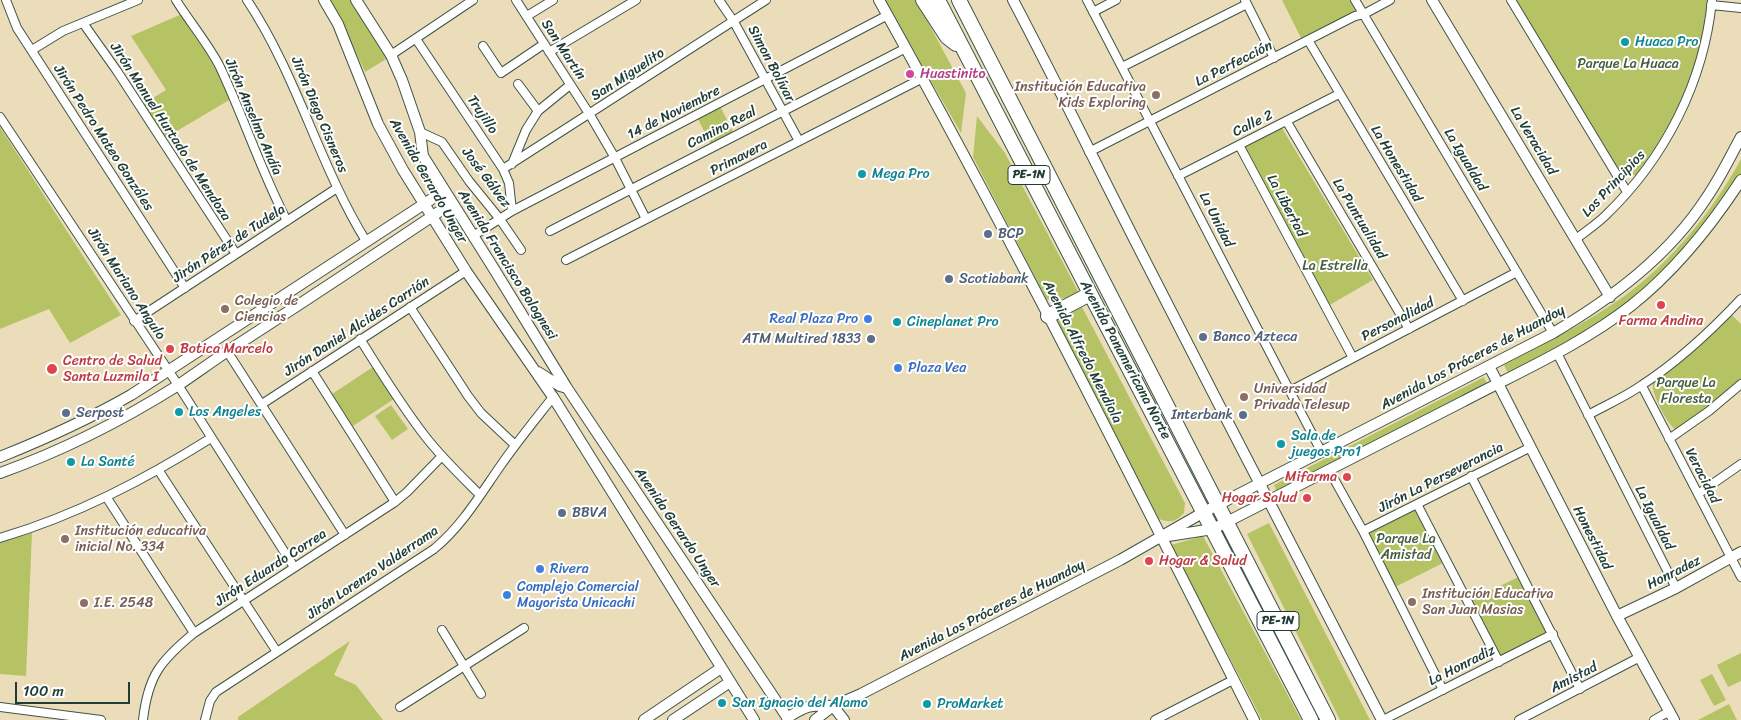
<!DOCTYPE html>
<html>
<head>
<meta charset="utf-8">
<style>
  body { margin:0 }
  #map { position:relative; width:1741px; height:720px; overflow:hidden; background:#ecddba; font-family:Sriracha,sans-serif }
  canvas { display:block }
  .scale { position:absolute; left:15px; top:682px; width:115px; height:22px; box-sizing:border-box; border:2px solid #1f3d34; border-top:0; padding-left:6px; font-size:15px; line-height:18px; white-space:nowrap; color:#1f3d34; -webkit-text-stroke:4px #fff; paint-order:stroke }
</style>
</head>
<body>
<div id="map">
<canvas width="1741" height="720"></canvas>
<div class="scale">100 m</div>
</div>
<script>
const c = document.querySelector('canvas').getContext('2d');
c.lineJoin = 'round';
function fillPath(path, color) {
  c.fillStyle = color;
  c.fill(path, 'evenodd');
}
function stroke(path, color, width, dash) {
  c.strokeStyle = color;
  c.lineWidth = width;
  c.lineCap = dash ? 'butt' : 'round';
  c.setLineDash(dash || []);
  c.stroke(path);
}
function label(font, color, halo, rows, align = 'center') {
  c.font = font + ' Sriracha,sans-serif';
  c.lineWidth = 4;
  c.setLineDash([]);
  c.textBaseline = 'middle';
  c.strokeStyle = halo;
  c.fillStyle = color;
  for (const [text, x, y, turn = 0] of rows) {
    c.save();
    c.translate(x, y);
    c.rotate((+turn || 0) * Math.PI / 180);
    c.textAlign = isNaN(turn) ? turn : align;
    if (halo) c.strokeText(text, 0, 0);
    c.fillText(text, 0, 0);
    c.restore();
  }
}
fillPath(new Path2D(`
  M331,0H352L388,58L365,72Z
  M884,0H916L966,93L961,133Z
  M1282,0H1352L1358,10L1301,38Z
  M1516,0H1708C1704,30 1700,62 1688,90C1675,118 1659,144 1643,171C1634,177 1628,177 1618,173Z
  M182,14L216,66L231,99L165,138L143,104L166,90L131,36Z
  M720,106L734,134L711,145L697,117Z
  M977,116L1005,153L1079,293L1066,298L1047,300L973,157Z
  M0,127L121,315L70,343L49,309L0,329Z
  M1282,128L1373,280L1328,306L1245,147Z
  M1741,159V176L1688,248L1629,303L1586,331L1508,373L1504,365C1544,344 1586,323 1623,297C1672,261 1712,212 1741,159Z
  M1082,307L1185,503L1184,513C1175,522 1171,523 1159,519L1056,318Z
  M1732,315L1741,324V383L1708,411L1676,430C1667,424 1650,392 1653,382L1702,343Z
  M373,367L394,399L353,426L332,394Z
  M1484,377L1487,384L1277,492L1274,485Z
  M391,405L408,429L392,440L375,416Z
  M1416,508L1445,562L1395,587L1366,533Z
  M1269,523L1370,720H1340L1247,534Z
  M32,533L26,676L0,674V543Z
  M1203,536L1301,720H1262L1171,545Z
  M1520,576L1549,633L1500,658L1470,601Z
  M350,641L334,675L356,685L383,720H238V717Z
  M1741,653V681L1728,687L1717,665Z
  M1712,674L1726,700L1714,706L1700,680Z
  M1729,704L1737,720H1698Z`), '#b6c365');
const street = new Path2D(`
  M6,0L17,28L185,288
  M176,0C189,21 209,45 220,67C244,118 261,171 287,221
  M247,0C297,75 319,165 366,241
  M516,0L590,115L615,158L646,219
  M719,0L734,22L799,141
  M1087,0L1322,453
  M1245,0L1274,58
  M1355,0L1553,333
  M1511,0L1627,192
  M1711,5L1741,8
  M1093,12L1116,0
  M527,16L553,0
  M83,23L117,71L236,254
  M416,39L503,169L509,183L512,211
  M1308,40L1463,301
  M483,46L501,73L544,44
  M32,50L63,31L138,0
  M549,52L636,0
  M391,55L473,0
  M1122,67L1247,4
  M518,84L538,111
  M0,117L178,385L294,567
  M1287,122L1409,329
  M420,132L442,142L469,181L499,218L521,250
  M1239,145L1353,358
  M1089,152L1355,16L1364,14L1390,0
  M512,164L526,130L538,111L570,85
  M503,169L766,0
  M1178,176L1339,94
  M550,231L906,48
  M473,236L512,211L888,15
  M1576,239C1586,231 1597,224 1606,215C1665,158 1704,82 1712,0
  M566,260L923,78
  M410,307L468,396L481,413L515,445
  M134,321L337,188
  M360,339C381,372 401,405 425,436C441,457 461,476 480,495
  M227,351L345,535
  M1557,353L1676,588
  M312,371L395,502
  M1642,386L1741,577
  M1290,391L1517,272
  M262,404L466,271
  M1588,415C1606,405 1625,397 1642,385C1679,361 1711,331 1741,299
  M1669,439L1709,411L1741,384
  M1329,470L1363,531L1443,690
  M159,471L277,652
  M1471,476L1580,689
  M1698,494L1741,464
  M107,498L194,633
  M1417,504L1499,662
  M1363,531L1531,447
  M0,538C77,515 144,480 211,438
  M442,630L481,694
  M0,707L101,720
  M400,707L524,628
  M143,720C148,676 160,661 194,633L395,502L407,492L442,456
  M205,720L210,701L216,692L434,549C462,526 480,495 501,465C517,442 535,420 553,397
  M1155,720L1233,680
  M1383,720L1553,634
  M1519,720L1640,657
  M1654,720L1670,711`);
const secondary = new Path2D(`
  M324,0L338,24L378,124L403,170L466,271L553,397L754,720
  M356,0L391,55L402,80L420,132L423,156L494,269L567,388L789,720
  M879,0C1011,236 1132,479 1254,720
  M1013,0C1060,89 1103,179 1149,268C1226,419 1304,570 1382,720
  M1432,0L1610,297
  M1489,366L1617,616L1674,720
  M538,372L560,386L567,388
  M0,457C45,439 89,419 131,395L444,191
  M0,473C62,451 121,421 177,386C198,372 218,357 240,343C311,297 382,250 452,203
  M1168,536L1213,529C1296,487 1379,444 1462,402C1519,372 1581,345 1632,305C1676,270 1711,226 1741,180
  M1617,616L1676,588L1741,552
  M833,706L844,720
  M787,718C805,706 812,704 833,706
  M644,720L721,668
  M673,720L730,682
  M815,720L833,706L861,694L1120,560L1204,512L1553,333C1612,298 1669,256 1707,197C1720,178 1730,157 1741,137`);
const highway = new Path2D(`
  M923,0L947,37L956,44
  M938,0L1311,720
  M959,0L1328,720
  M1048,316L1090,294`);
stroke(street, '#3e5548', 10);
stroke(secondary, '#3e5548', 12);
stroke(highway, '#3e5548', 16);
stroke(street, '#fff', 8);
stroke(secondary, '#fff', 10);
stroke(highway, '#fff', 14);
for (const [x, y, r, color] of [
  [1625,42,5,"#0f9aa8"],
  [910,74,5,"#d1479c"],
  [1156,95,5,"#8d6e63"],
  [862,174,5,"#0f9aa8"],
  [988,234,5,"#5c6f8a"],
  [949,279,5,"#5c6f8a"],
  [1661,305,5,"#e0444e"],
  [225,309,5,"#8d6e63"],
  [868,319,5,"#3f7fe0"],
  [897,322,5,"#0f9aa8"],
  [1203,337,5,"#5c6f8a"],
  [871,339,5,"#5c6f8a"],
  [170,349,5,"#e0444e"],
  [898,368,5,"#3f7fe0"],
  [52,369,6,"#e0444e"],
  [1244,397,5,"#8d6e63"],
  [179,412,5,"#0f9aa8"],
  [66,413,5,"#5c6f8a"],
  [1243,415,5,"#5c6f8a"],
  [1281,444,5,"#0f9aa8"],
  [71,462,5,"#0f9aa8"],
  [1347,477,5,"#e0444e"],
  [1307,498,5,"#e0444e"],
  [562,513,5,"#5c6f8a"],
  [65,539,5,"#8d6e63"],
  [1149,561,5,"#e0444e"],
  [540,569,5,"#3f7fe0"],
  [507,595,5,"#3f7fe0"],
  [1412,602,5,"#8d6e63"],
  [84,603,5,"#8d6e63"],
  [722,703,5,"#0f9aa8"],
  [927,704,5,"#0f9aa8"]
]) {
  const dot = new Path2D();
  dot.arc(x, y, r, 0, 2 * Math.PI);
  c.fillStyle = color;
  c.fill(dot);
  stroke(dot, '#fff', 2);
}
for (const [x, y, w] of [
  [1029,175,42],
  [1278,621,42]
]) {
  const box = new Path2D();
  box.roundRect(x - w / 2, y - 9.5, w, 19, 4);
  c.fillStyle = '#fff';
  c.fill(box);
  stroke(box, '#1f3d34', 1);
}
label('bold 12px', '#1f3d34', null, [
  ["PE-1N",1029,175],
  ["PE-1N",1278,621]
]);
label('14px', '#0d838f', '#fff', [
  ["Huaca Pro",1635,42],
  ["Mega Pro",872,174],
  ["Cineplanet Pro",907,322],
  ["Los Angeles",189,412],
  ["Sala de",1291,436],
  ["juegos Pro1",1291,452],
  ["La Santé",81,462],
  ["San Ignacio del Alamo",732,703],
  ["ProMarket",937,704]
], 'left');
label('14px', '#1f3d34', '#fff', [
  ["San Martín",563,50,57],
  ["Simon Bolívar",771,64,62],
  ["La Perfección",1234,64,-27],
  ["San Miguelito",628,75,-33],
  ["14 de Noviembre",674,113,-27],
  ["Jirón Diego Cisneros",319,115,67],
  ["Trujillo",482,115,56],
  ["Jirón Anselmo Andía",253,117,67],
  ["Calle 2",1253,124,-26],
  ["Camino Real",722,128,-27],
  ["Jirón Manuel Hurtado de Mendoza",170,132,57],
  ["Jirón Pedro Mateo Gonzáles",103,138,57],
  ["La Veracidad",1533,141,59],
  ["Primavera",739,158,-27],
  ["La Igualdad",1465,160,59],
  ["La Honestidad",1396,164,59],
  ["José Gálvez",486,178,53],
  ["Avenida Gerardo Unger",428,181,60],
  ["Los Principios",1614,184,-47],
  ["La Libertad",1286,206,62],
  ["La Puntualidad",1359,219,59],
  ["La Unidad",1216,220,63],
  ["Jirón Pérez de Tudela",229,244,-33],
  ["Avenida Francisco Bolognesi",507,265,58],
  ["Jirón Mariano Angulo",126,284,57],
  ["Personalidad",1398,320,-27],
  ["Jirón Daniel Alcides Carrión",357,327,-33],
  ["Avenida Alfredo Mendiola",1082,352,63],
  ["Avenida Los Próceres de Huandoy",1473,358,-28],
  ["Avenida Panamericana Norte",1125,360,62],
  ["Veracidad",1702,476,63],
  ["Jirón La Perseverancia",1441,478,-27],
  ["La Igualdad",1654,518,63],
  ["Avenida Gerardo Unger",677,528,56],
  ["Honestidad",1592,538,63],
  ["Jirón Eduardo Correa",271,568,-33],
  ["Jirón Lorenzo Valderrama",373,573,-34],
  ["Honradez",1674,573,-27],
  ["Avenida Los Próceres de Huandoy",992,611,-27],
  ["La Honradiz",1462,666,-27],
  ["Amistad",1574,678,-27]
]);
label('14px', '#455e40', '#fff', [
  ["Parque La Huaca",1628,64],
  ["La Estrella",1335,266],
  ["Parque La",1686,383],
  ["Floresta",1686,399],
  ["Parque La",1406,539],
  ["Amistad",1406,555]
]);
label('14px', '#b23c85', '#fff', [
  ["Huastinito",920,74]
], 'left');
label('14px', '#785e54', '#fff', [
  ["Institución Educativa",1146,87,"right"],
  ["Kids Exploring",1146,103,"right"],
  ["Colegio de",235,301],
  ["Ciencias",235,317],
  ["Universidad",1254,389],
  ["Privada Telesup",1254,405],
  ["Institución educativa",75,531],
  ["inicial No. 334",75,547],
  ["Institución Educativa",1422,594],
  ["San Juan Masias",1422,610],
  ["I.E. 2548",94,603]
], 'left');
label('14px', '#4e5e75', '#fff', [
  ["BCP",998,234],
  ["Scotiabank",959,279],
  ["Banco Azteca",1213,337],
  ["ATM Multired 1833",861,339,"right"],
  ["Serpost",76,413],
  ["Interbank",1233,415,"right"],
  ["BBVA",572,513]
], 'left');
label('14px', '#366cbe', '#fff', [
  ["Real Plaza Pro",858,319,"right"],
  ["Plaza Vea",908,368],
  ["Rivera",550,569],
  ["Complejo Comercial",517,587],
  ["Mayorista Unicachi",517,603]
], 'left');
label('14px', '#be3a42', '#fff', [
  ["Farma Andina",1661,321,"center"],
  ["Botica Marcelo",180,349],
  ["Centro de Salud",63,361],
  ["Santa Luzmila I",63,377],
  ["Mifarma",1337,477,"right"],
  ["Hogar Salud",1297,498,"right"],
  ["Hogar & Salud",1159,561]
], 'left');
</script>
</body>
</html>
